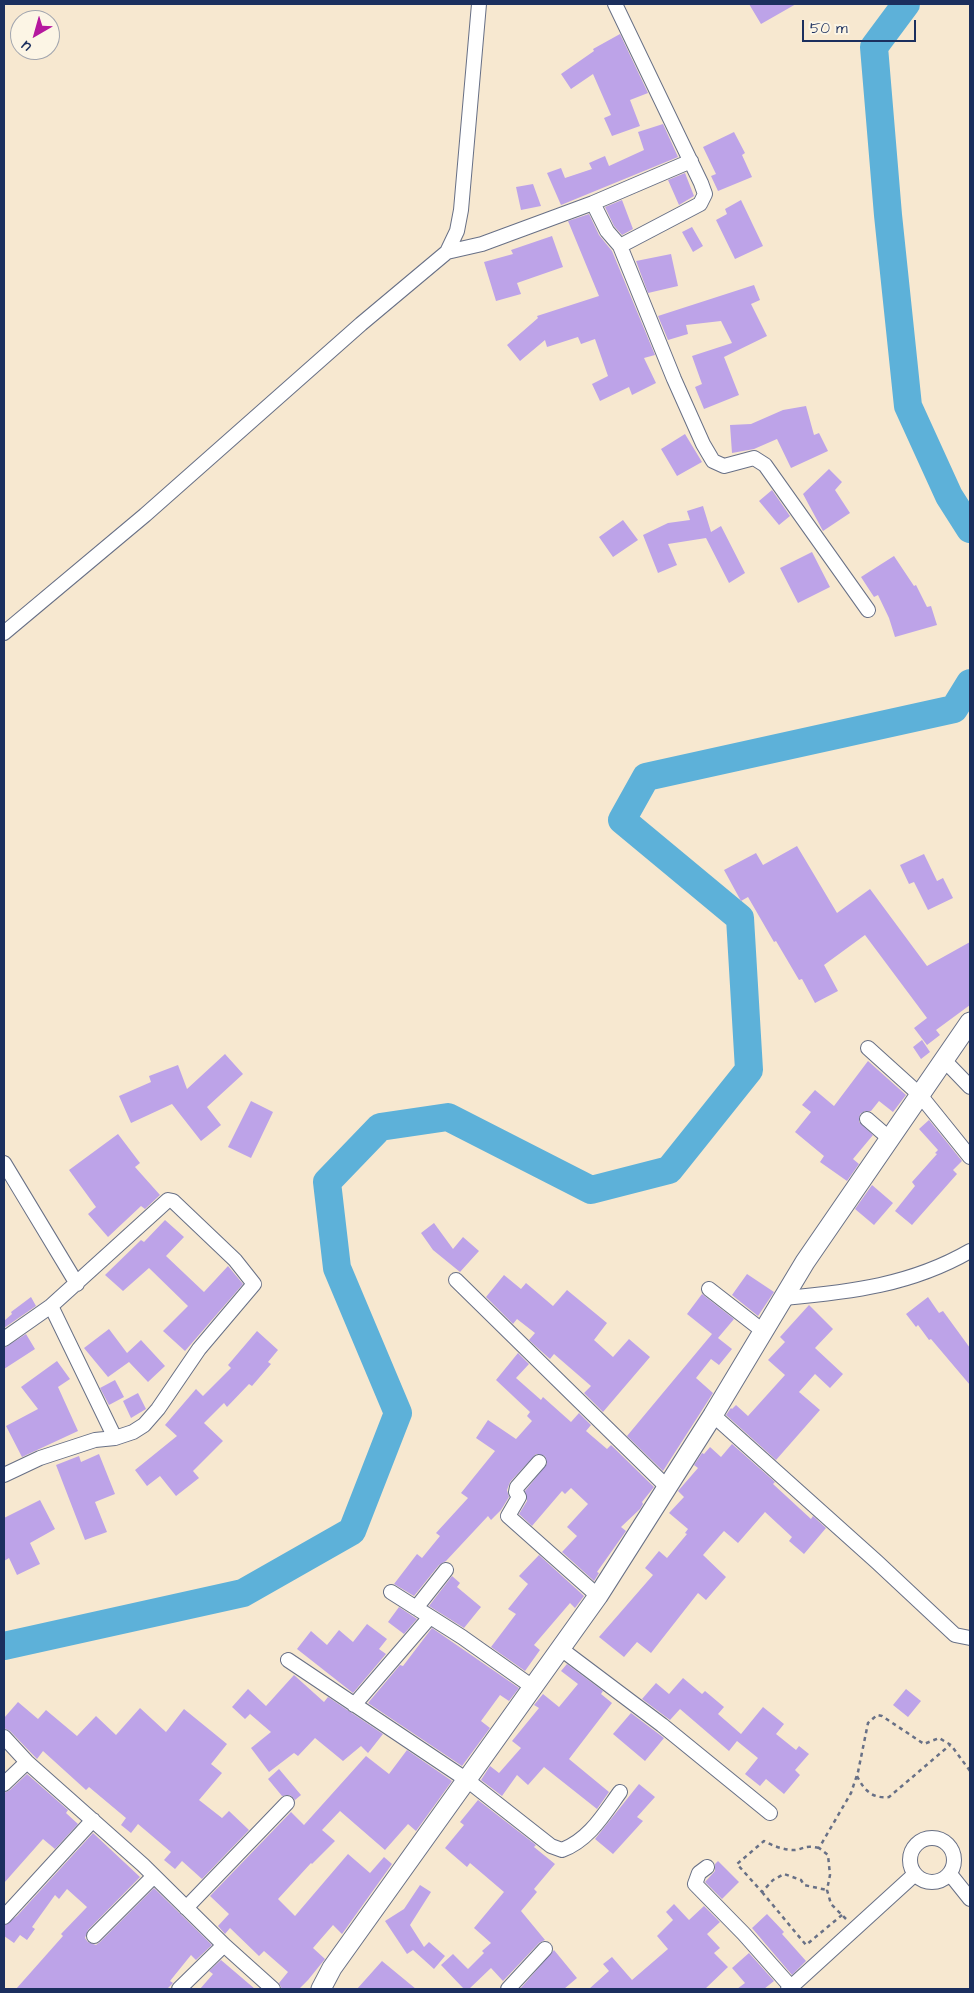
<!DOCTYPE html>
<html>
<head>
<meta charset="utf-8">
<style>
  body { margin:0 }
  #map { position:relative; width:974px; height:1993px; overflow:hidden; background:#f7e8d0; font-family:"Architects Daughter",sans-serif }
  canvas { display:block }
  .frame { position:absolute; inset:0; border:5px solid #1b2f5e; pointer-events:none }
  .north { position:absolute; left:10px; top:10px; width:50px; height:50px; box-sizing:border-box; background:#fcf5e5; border:1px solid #a2a6af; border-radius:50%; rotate:218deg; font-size:14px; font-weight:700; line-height:20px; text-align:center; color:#1b2f5e }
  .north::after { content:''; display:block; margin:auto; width:18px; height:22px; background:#b5179e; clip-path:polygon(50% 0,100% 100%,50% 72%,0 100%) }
  .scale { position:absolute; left:802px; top:20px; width:114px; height:22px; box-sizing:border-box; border:2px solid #1b2f5e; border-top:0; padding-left:6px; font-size:15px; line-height:18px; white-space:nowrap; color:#1b2f5e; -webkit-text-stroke:4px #fcf5e5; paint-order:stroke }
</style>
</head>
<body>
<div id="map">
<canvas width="974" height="1993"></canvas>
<div class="frame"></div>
<div class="north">U</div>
<div class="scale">50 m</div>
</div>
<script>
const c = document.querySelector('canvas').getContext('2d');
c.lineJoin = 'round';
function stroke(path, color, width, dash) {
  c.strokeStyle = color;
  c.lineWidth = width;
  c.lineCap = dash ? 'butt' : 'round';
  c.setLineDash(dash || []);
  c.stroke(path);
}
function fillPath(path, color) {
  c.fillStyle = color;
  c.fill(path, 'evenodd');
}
stroke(new Path2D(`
  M906,4L874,47L888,215L908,406L949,496L970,529
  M4,1646L243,1593L352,1531L398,1413L337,1268L327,1182L380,1127L448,1117L591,1190L669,1170L749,1070L740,918L622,820L646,777L954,709L970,683`), '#5db1d9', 28);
fillPath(new Path2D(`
  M749,4H796L761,24Z
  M620,34L648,93L630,100L640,126L612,136L604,118L611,115L593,74L571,89L561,74L594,51L593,49Z
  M663,124L678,157L561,205L547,173L561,168L565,178L592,169L589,163L605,156L609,166L644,150L638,132Z
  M734,132L745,153L742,155L752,177L718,191L711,176L716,174L703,147Z
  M685,173L694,196L679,205L668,180Z
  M533,184L541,206L521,210L516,187Z
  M622,200L633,229L622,235L614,226L605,207Z
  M741,200L763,246L735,259L716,220L727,214L725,209Z
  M589,214L599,235L612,251L655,355L644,358L656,383L632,395L629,387L600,401L592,384L608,376L595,339L581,344L578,337L547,347L545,340L520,361L507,345L538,318L537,316L599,296L568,221Z
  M692,227L703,246L693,252L682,232Z
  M552,236L563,267L517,283L521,294L496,301L484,262L513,254L511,250Z
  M671,254L678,286L648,293L636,261Z
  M754,285L760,300L751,304L767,336L724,357L739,395L704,409L695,387L702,384L692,356L732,343L721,321L686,325L688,334L668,340L658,316Z
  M806,406L814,435L819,433L828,451L791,468L777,439L754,449L732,453L730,425L751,424L783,410Z
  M685,434L702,462L677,476L661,449Z
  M829,469L842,482L835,490L850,513L823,531L803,494Z
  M772,490L790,516L779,525L759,501Z
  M703,506L711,532L721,526L745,573L729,583L706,538L668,544L677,565L658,573L643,535L668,523L690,520L687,511Z
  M623,520L638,540L613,557L599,537Z
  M812,552L830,587L798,603L780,568Z
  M894,556L914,586L916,585L927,607L931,606L937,625L895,637L889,618L878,595L874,597L861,577Z
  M797,846L837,913L870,889L927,966L970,942V1005L936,1030L940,1035L927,1045L914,1028L927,1018L865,935L824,965L838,991L815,1003L802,979L799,980L776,941L774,942L748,897L741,901L724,870L756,853L763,865Z
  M924,854L937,881L943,878L953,898L928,910L914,882L909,884L900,865Z
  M922,1040L930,1052L921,1059L913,1047Z
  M225,1054L243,1074L207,1107L221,1125L201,1141L172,1104L131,1123L119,1096L151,1082L149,1076L178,1065L187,1089Z
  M868,1061L906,1095L893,1112L879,1101L871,1111H865L860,1114L859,1122L873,1135L853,1159L859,1164L847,1181L820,1162L824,1156L795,1132L811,1112L802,1105L815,1090L834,1106Z
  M251,1101L273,1112L251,1158L228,1147Z
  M929,1120L962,1161L953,1170L957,1174L912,1225L895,1211L915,1186L912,1182L937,1154L935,1153L938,1150L919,1129Z
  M118,1134L140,1163L135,1167L160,1195L145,1209L141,1206L108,1237L88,1214L96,1207L69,1170Z
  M872,1185L893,1203L874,1225L855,1209Z
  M165,1220L184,1237L166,1256L204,1292L228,1266L243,1284L185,1351L163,1331L188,1306L149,1268L123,1291L105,1275L141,1240L144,1242Z
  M434,1223L453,1249L463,1237L479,1251L460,1272L433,1250L421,1233Z
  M747,1274L774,1292L758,1316L732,1295Z
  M504,1275L521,1289L526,1283L553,1306L567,1290L607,1323L594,1340L613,1357L629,1339L650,1357L603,1412L584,1393L591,1386L554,1354L550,1359L541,1351L529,1340L535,1333L517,1319L513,1324L486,1297Z
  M702,1294L734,1319L718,1338L732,1349L719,1365L711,1359L696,1378L713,1393L663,1471L627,1436L712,1334L687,1314Z
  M31,1297L36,1306L4,1328V1321L12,1314L11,1312Z
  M928,1297L939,1313L943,1311L970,1348V1385L931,1339L929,1340L918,1325L916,1327L906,1314Z
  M809,1305L833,1329L815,1348L843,1374L830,1388L815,1374L799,1392L820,1410L776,1460L726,1415L731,1408L732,1409L736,1405L748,1416L785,1375L768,1360L785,1342L780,1337Z
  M109,1329L127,1353L141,1340L165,1366L148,1382L129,1362L108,1377L84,1348Z
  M257,1331L278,1350L268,1362L271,1364L252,1386L249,1384L227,1407L224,1403L204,1423L223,1441L193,1471L199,1478L176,1496L160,1476L147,1486L135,1470L177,1436L165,1425L196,1389L203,1396L231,1368L228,1365Z
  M26,1334L35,1349L4,1369V1348Z
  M518,1353L529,1364L516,1378L541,1400L543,1397L571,1422L579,1413L591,1425L586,1431L607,1449L611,1445L654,1487L642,1502L643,1504L640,1509L621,1527L626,1531L597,1572L599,1573L594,1581L562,1552L577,1536L567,1527L588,1504L571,1488L565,1494L562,1491L532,1526L519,1514L527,1501L525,1491L547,1464L545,1456L536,1454L510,1482L507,1490L509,1497L501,1510L491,1520L488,1516L446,1561L439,1565L414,1596L394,1584L417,1554L422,1558L440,1536L436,1533L468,1498L461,1493L495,1451L476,1438L488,1420L516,1439L532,1421L527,1416L530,1412L496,1380Z
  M57,1361L70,1379L58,1387L78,1431L22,1457L6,1426L38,1409L21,1387Z
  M115,1380L124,1397L109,1405L100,1388Z
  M138,1393L146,1409L131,1418L123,1401Z
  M732,1444L775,1482L773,1484L811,1519L813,1516L826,1528L804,1554L789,1541L792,1537L765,1512L738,1543L724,1531L703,1555L726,1577L706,1600L698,1593L651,1653L637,1642L624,1657L599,1637L653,1575L645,1568L659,1551L667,1558L687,1534L685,1533L688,1529L669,1513L684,1497L678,1491L698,1468L694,1465L702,1453L704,1454L710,1447L721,1457Z
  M99,1454L115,1494L95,1502L107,1532L85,1540L56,1465L79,1456L81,1462Z
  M40,1500L55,1529L30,1543L40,1564L17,1575L9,1558L4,1561V1518Z
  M539,1555L584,1596L575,1608L570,1603L534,1645L540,1650L525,1671L491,1647L516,1614L508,1609L528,1584L519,1576Z
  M452,1576L460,1583L457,1587L481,1607L464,1628L429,1606Z
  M399,1607L417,1619L404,1634L388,1622Z
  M367,1624L387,1639L379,1649L386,1654L353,1693L297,1649L311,1631L327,1645L339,1630L353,1642Z
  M432,1628L519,1688L509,1701L500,1695L481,1721L490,1728L462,1766L368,1703L400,1665L403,1666Z
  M567,1664L603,1691L601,1694L612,1703L569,1759L609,1792L597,1809L544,1767L528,1785L517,1775L502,1796L481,1780L490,1766L499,1773L521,1748L512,1741L539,1708L534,1705L543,1694L559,1707L578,1684L561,1671Z
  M294,1675L324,1702L328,1697L383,1734L368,1753L361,1746L343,1761L315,1738L298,1756L294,1753L269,1772L251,1748L271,1732L250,1714L245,1719L232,1707L248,1689L266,1706Z
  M683,1678L702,1694L705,1691L724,1707L718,1714L741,1734L763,1707L784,1724L776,1734L796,1750L799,1746L809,1754L795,1770L800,1775L784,1794L766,1779L760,1786L745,1774L758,1758L737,1741L729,1751L680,1709L670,1720L642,1699L656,1683L669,1694Z
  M906,1689L921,1701L908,1717L893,1705Z
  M18,1702L38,1719L46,1710L77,1736L96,1716L116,1735L140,1708L166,1732L184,1709L227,1744L211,1764L222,1773L199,1800L222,1818L229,1811L249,1830L202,1879L182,1861L175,1869L164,1860L171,1852L138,1824L131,1833L121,1825L126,1818L89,1787L86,1790L43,1751L37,1759L10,1731L4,1728V1718Z
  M631,1713L664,1738L645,1761L613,1734Z
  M407,1750L452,1781L416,1831L408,1824L385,1850L340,1811L322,1830L335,1841L312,1864L311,1863L278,1899L295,1916L348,1854L370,1873L384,1857L392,1864L342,1934L333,1925L313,1948L325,1959L308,1980L299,1989H282L279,1983L288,1972L264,1951L259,1956L230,1928L225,1934L218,1926L229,1914L210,1896L291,1812L304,1825L366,1756L389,1774Z
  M279,1769L301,1795L295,1800L290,1795L282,1796L268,1779Z
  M27,1774L68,1810L66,1813L78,1824L55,1849L43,1839L4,1883V1793L10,1790Z
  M639,1784L655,1797L637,1817L643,1821L613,1854L595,1839Z
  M478,1800L536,1845L534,1847L555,1864L534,1889L537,1892L521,1911L545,1940L539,1943L503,1981L491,1968L469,1989H464L441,1965L453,1954L468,1969L484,1953L482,1951L491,1943L474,1928L504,1892L470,1863L467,1867L445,1848L464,1825L460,1822Z
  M93,1833L140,1877L88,1930L85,1938L88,1942L96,1945L100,1942L154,1888L212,1945L196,1960L191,1955L170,1981L173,1983L167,1989H16L63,1936L61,1934L87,1907L67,1889L59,1899L55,1895L32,1927L35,1929L27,1940L20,1935L14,1943L4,1936V1926L17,1916Z
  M718,1861L739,1882L722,1899L705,1882L715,1871V1864Z
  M420,1885L431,1892L410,1925L424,1947L429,1942L445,1956L434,1969L413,1950L407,1954L385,1921L404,1909Z
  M674,1904L689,1920L704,1906L720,1922L707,1934L720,1948L714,1953L728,1967L705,1989H589L609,1971L603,1964L612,1957L632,1980L668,1949L657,1936L673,1920L666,1912Z
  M767,1914L784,1932L782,1934L806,1961L792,1975L752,1928Z
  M554,1950L577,1978L564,1989H520Z
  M749,1953L774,1981L764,1989H737L745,1983L732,1968Z
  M221,1960L255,1989H200L213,1974L209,1971Z
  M382,1961L416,1989H357Z`), '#bda3e8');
const street = new Path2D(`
  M593,203L691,161
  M620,246L674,379L703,444L713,461L724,466L754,458L765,465L868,610
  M447,252L482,244L593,203L607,231L620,246L700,204L705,194L701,183L615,4
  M4,633L145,515L361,324L447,252L457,231L461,210L479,4
  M868,1048L920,1095L970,1157
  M944,1060L970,1087
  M867,1119L890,1139
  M4,1163L77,1284
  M456,1280L667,1487
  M709,1289L763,1331
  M784,1298C851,1292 911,1285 970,1251
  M51,1306L115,1438
  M4,1339L51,1306L168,1200L173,1201L235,1260L254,1284L199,1349L158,1409L144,1425L133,1432L115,1438L95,1440L40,1458L4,1475
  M713,1415L877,1562L955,1635L970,1638
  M539,1462L517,1487L516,1492L519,1497L508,1516L598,1596
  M391,1592L462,1637L534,1688
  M416,1608L446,1570
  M561,1649L662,1725L770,1813
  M288,1660L467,1780L551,1846L562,1850C589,1840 604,1814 620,1792
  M354,1705L430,1617
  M4,1737L27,1762L143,1865L224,1945L273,1989
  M4,1784L27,1762
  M910 1860a22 22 0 1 1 44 0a22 22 0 1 1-44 0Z
  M707,1867L699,1873L695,1884L744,1934L791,1987L788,1989
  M950,1874L970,1899
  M186,1908L287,1803
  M4,1917L93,1820
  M94,1936L154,1876
  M791,1987L915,1874
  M179,1989L224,1945
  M508,1989L545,1949`);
const secondary = new Path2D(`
  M321,1989L332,1968L598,1596L713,1415L805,1262L970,1022`);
stroke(street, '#687086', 16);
stroke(secondary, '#687086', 21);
stroke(new Path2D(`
  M857,1776C864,1790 872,1799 889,1797L950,1745
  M819,1848C802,1844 803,1851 791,1850C782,1849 773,1846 764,1841L737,1864L762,1892L773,1880L784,1874L801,1880L804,1885L827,1890
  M762,1892L806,1945L842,1915
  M846,1919L831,1904L827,1890L830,1875L828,1855L819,1848L851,1793L858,1772L868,1723L877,1715L882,1716L924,1744L939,1738L951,1745L970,1771`), '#687086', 2.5, [4, 4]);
stroke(street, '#fff', 14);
stroke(secondary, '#fff', 19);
</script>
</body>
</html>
